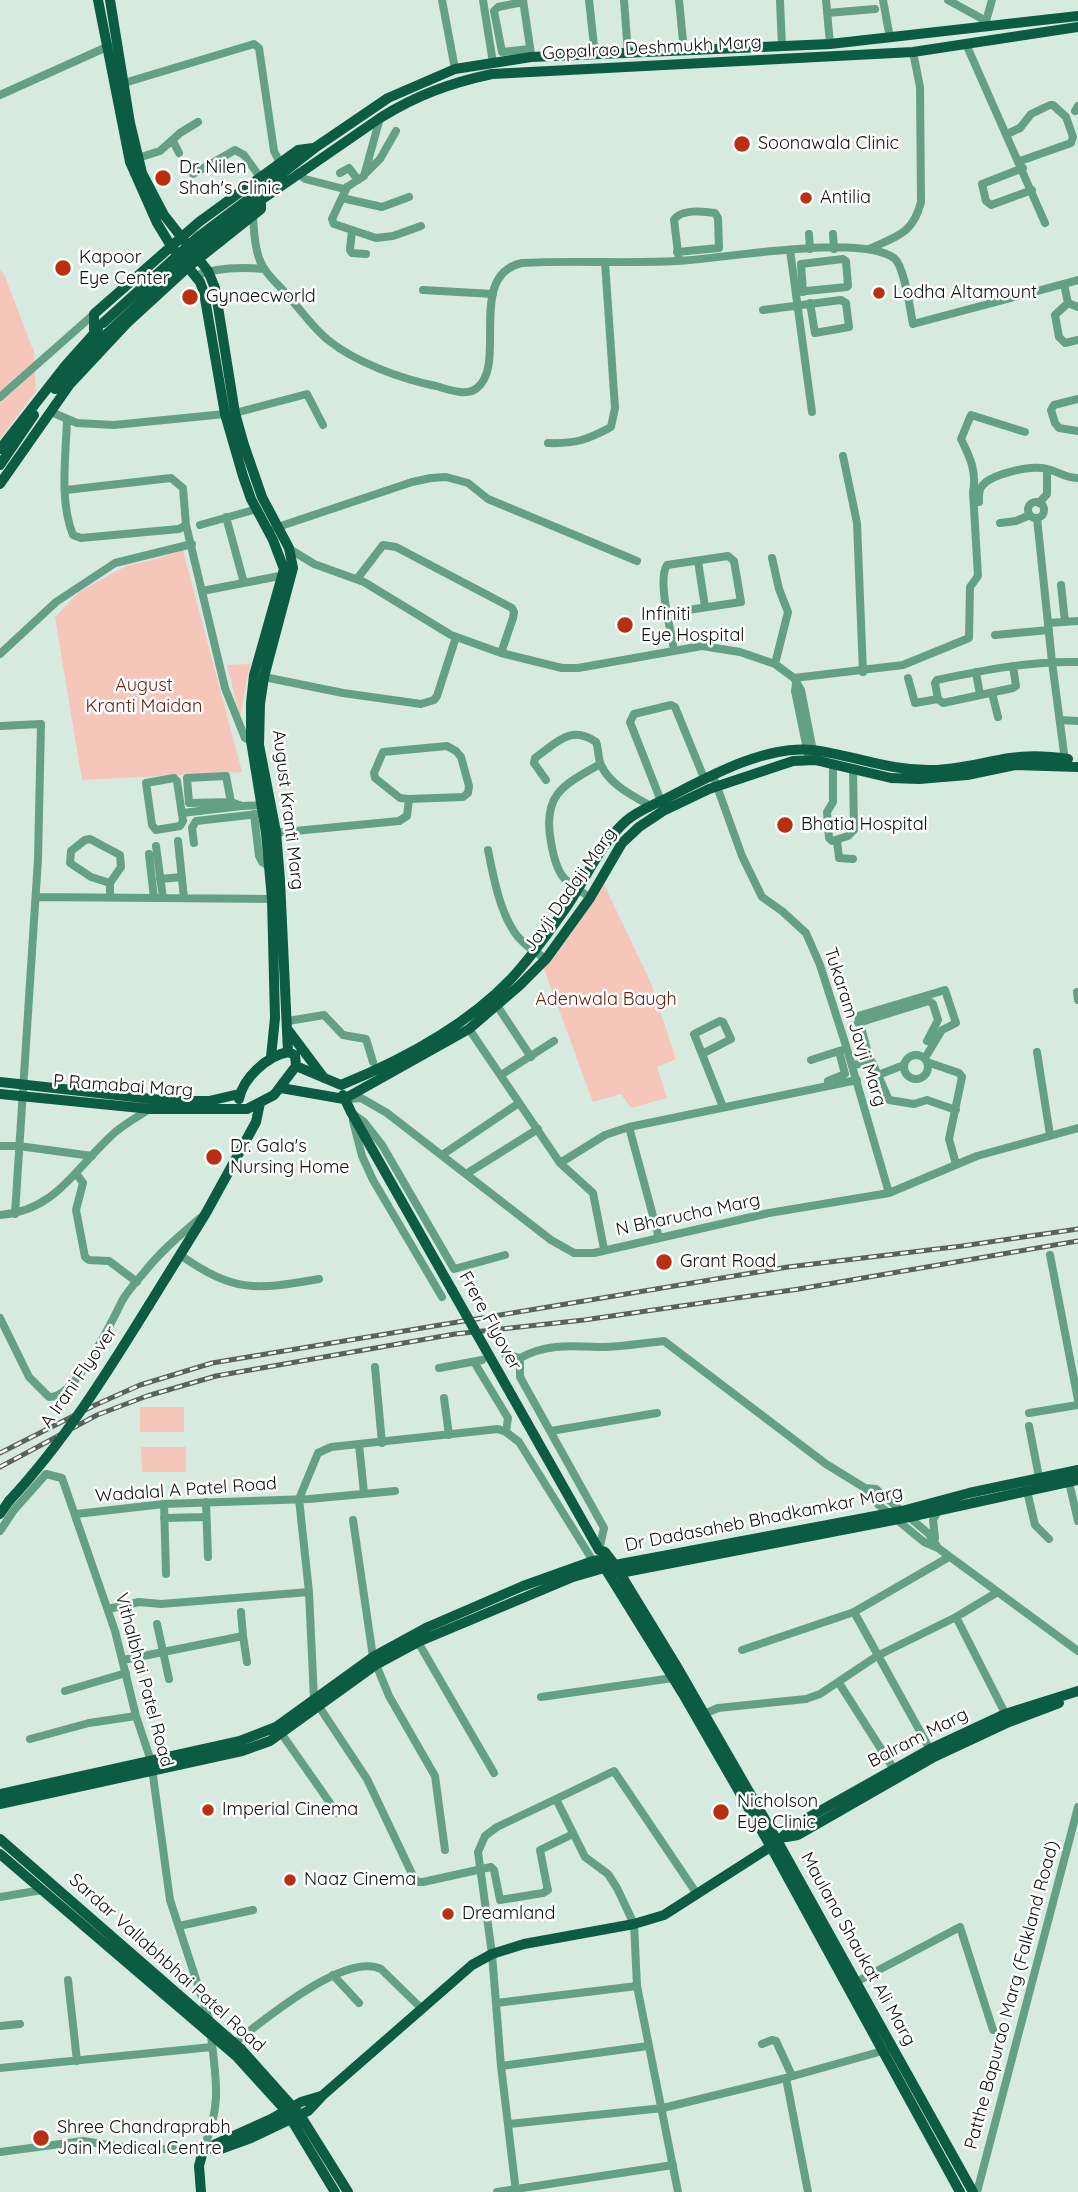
<!DOCTYPE html>
<html>
<head>
<meta charset="utf-8">
<style>
  body { margin:0 }
  canvas { display:block; background:#d6eae0 }
</style>
</head>
<body>
<canvas width="1078" height="2192"></canvas>
<script>
const c = document.querySelector('canvas').getContext('2d');
c.lineJoin = 'round';
function fillPath(path, color) {
  c.fillStyle = color;
  c.fill(path, 'evenodd');
}
function stroke(path, color, width, dash) {
  c.strokeStyle = color;
  c.lineWidth = width;
  c.lineCap = dash ? 'butt' : 'round';
  c.setLineDash(dash || []);
  c.stroke(path);
}
function label(font, color, halo, rows, align = 'center') {
  c.font = font + ' Quicksand,sans-serif';
  c.lineWidth = 5;
  c.setLineDash([]);
  c.textBaseline = 'middle';
  c.strokeStyle = halo;
  c.fillStyle = color;
  for (const [text, x, y, turn = 0] of rows) {
    c.save();
    c.translate(x, y);
    c.rotate((+turn || 0) * Math.PI / 180);
    c.textAlign = isNaN(turn) ? turn : align;
    if (halo) c.strokeText(text, 0, 0);
    c.fillText(text, 0, 0);
    c.restore();
  }
}
fillPath(new Path2D(`
  M0,270L4,274L34,352L36,391L0,439Z
  M183,550L242,772L82,780L55,617L79,592L126,566L156,559Z
  M250,664L240,717L227,665Z
  M600,876L651,983L676,1059L657,1067L667,1098L631,1108L621,1094L593,1102L542,964Z
  M140,1407H184V1432H140Z
  M141,1447H186V1472H142Z`), '#f6c6bb');
stroke(new Path2D(`
  M442,0L455,69
  M483,0L493,63
  M523,0L531,54
  M589,0L595,55
  M624,0L628,54
  M679,0L684,51
  M826,0L830,44
  M883,0L890,38
  M948,0L986,21L989,26
  M780,1L782,46
  M523,2L498,7L494,11L502,52L530,49
  M827,13L875,9
  M986,21L992,0
  M966,44L1045,223
  M124,83L254,44L259,48L274,151L280,163
  M0,95L109,46
  M1075,111L1078,106
  M1007,134L1020,128L1031,114L1050,105H1053L1066,117L1073,137L1071,143L1020,161
  M173,141L179,153
  M138,158L160,151L180,133L198,122
  M1023,168L982,184L986,201L991,205L1032,190
  M298,173L305,179L344,189L364,176L380,118
  M340,173L349,168L358,180
  M193,174L235,150L244,155L260,177
  M365,174L380,159L396,131
  M347,187L332,219L334,224L376,238L393,236L421,226
  M342,198L382,207L409,197
  M253,216C254,230 254,244 259,258C264,273 278,284 288,296C301,310 313,328 328,340C355,362 401,379 436,386C447,389 467,397 477,388C508,364 466,275 522,263C574,260 626,264 677,261C722,259 860,233 894,258C905,267 910,310 913,324L1078,280
  M352,230L350,250L352,253L366,254
  M809,234L810,249
  M833,234L834,249
  M869,249C897,236 913,234 921,202L920,87L913,52
  M790,250L812,412
  M677,252L719,248L718,218L715,213C704,211 680,209 674,220L679,261
  M195,276C217,267 241,267 264,269
  M1064,284L1068,303
  M423,290L493,294
  M796,292L847,287L848,286L846,261L843,259L801,264L803,292
  M1068,303L1055,315L1059,337L1065,343L1078,340
  M1068,303L1078,307
  M763,310L841,300L846,303L849,327L815,333L810,303
  M0,397L94,314
  M1078,399L1054,405L1051,410L1055,423L1059,428L1078,431
  M51,412L77,423L114,425L235,413L307,394L323,425
  M67,419C66,456 59,501 73,535L81,538L179,529L186,525
  M548,443C575,444 587,440 611,427L615,408L605,262
  M843,456L857,523L863,672
  M66,490L171,478L183,488L186,525L225,688L245,738L253,742
  M979,502C979,497 978,491 982,486C991,474 1026,467 1041,468C1056,469 1063,478 1078,478
  M1028 510a8 8 0 1 1 16 0a8 8 0 1 1-16 0Z
  M1039,503L1047,494V469
  M226,517L244,583
  M1037,518L1052,662L1065,761
  M1000,523L1016,521L1030,515
  M200,525L257,509
  M275,528L412,482L431,478L446,477L468,483L488,499L637,561
  M288,548L314,564L364,582L451,635L501,653L562,668H578L702,646L740,652L775,664L794,678L801,690L814,756
  M772,558L779,589L788,612L775,664
  M698,561L705,607
  M357,579L383,545L396,547L512,608L514,612L513,618L501,653
  M1061,585L1065,622
  M202,591L285,575
  M668,613L741,602L734,561L728,556L667,565C657,580 671,630 674,650
  M1048,623L1078,621
  M995,635L1049,630
  M0,654L56,602L115,563L192,544
  M976,672L980,695
  M259,676L343,693L421,704L434,700L437,696L456,637
  M794,678L903,665L969,638L970,587L978,576L973,492C977,472 970,457 961,439L971,415L1025,432
  M908,678L915,703L938,699L943,703L1013,688L1016,686L1013,666
  M796,684L795,691L808,754
  M992,693L998,717
  M938,699L935,683L937,680C984,670 1030,661 1078,662
  M1060,720L1078,721
  M0,726L41,724L38,859L15,1214
  M833,764V802L827,812L829,838L832,841L848,836L854,830L853,769
  M174,778L177,781L183,821L180,826L156,830L152,825L146,783Z
  M546,780L534,763L535,758C556,743 571,724 596,742C599,750 598,759 601,765C610,785 633,796 651,806
  M715,781L742,856L762,897L782,911L806,933L820,965L847,1049L889,1193
  M661,801L630,722L634,714L671,705L675,707L704,778
  M231,802L226,776L187,778L189,803L231,802L242,806L267,805
  M182,813L242,806
  M254,814L259,856L262,862L272,868
  M274,833L399,821L407,816L409,799L463,797L468,793L469,786L461,757L456,751L447,746L383,752L374,773L375,778L400,798L409,799
  M837,840L839,858L853,859
  M178,841L184,898
  M194,843L192,828L196,821L267,813
  M156,846L163,898
  M488,850C493,876 501,919 520,939C527,947 537,953 546,959
  M149,854L154,898
  M160,879L182,877
  M36,897L278,899
  M110,897V883L121,867L120,855L90,839L85,840L71,851L70,863L91,877L110,883
  M590,898C582,891 571,886 564,878C556,869 553,854 551,842C542,795 563,785 600,764
  M1077,992L1078,1000
  M494,1001L531,1057
  M288,1021L324,1015L343,1035L366,1039L373,1062
  M720,1021L723,1022L731,1039L702,1054L694,1034Z
  M858,1023L929,1001L933,1004L938,1020L927,1041
  M469,1029L560,1163L593,1193L604,1249
  M1037,1052L1050,1135
  M702,1054L723,1107
  M904 1067a12 12 0 1 1 24 0a12 12 0 1 1-24 0Z
  M811,1060L842,1050
  M870,1061L858,1016L945,990L956,1023L942,1030L925,1058
  M927,1062L959,1073L962,1077L949,1139L956,1164
  M852,1065L872,1062L878,1075L904,1065
  M501,1075L554,1041
  M878,1075L889,1100L914,1104L927,1100L956,1110
  M828,1081L845,1074L839,1051
  M347,1099L361,1098L387,1113L551,1240L574,1253H594L769,1213L889,1193L977,1156L1078,1128
  M353,1114L364,1122L382,1145L454,1269L505,1255
  M353,1121L362,1156L373,1180L442,1297
  M629,1127L659,1238
  M0,1146H19L92,1156
  M442,1155L519,1103
  M560,1163L605,1135L629,1127L857,1080
  M76,1173L83,1183L76,1210L85,1257L89,1260L109,1261L137,1282
  M466,1174L538,1129
  M0,1215C55,1211 74,1170 111,1136C122,1125 138,1117 151,1108
  M180,1255C235,1293 255,1290 319,1279
  M1050,1255L1078,1400
  M0,1318L29,1377L49,1397C76,1398 111,1323 122,1301C127,1292 135,1283 142,1275C159,1253 179,1236 200,1218
  M505,1354L520,1358
  M520,1358C547,1343 572,1346 602,1347C622,1347 644,1343 664,1341L826,1464L865,1488L876,1489L929,1534L938,1548
  M520,1358V1377L604,1528L599,1550
  M474,1362L508,1418L506,1432
  M375,1367L382,1443
  M439,1368L482,1360
  M444,1398L449,1435
  M1029,1413L1078,1405
  M1029,1426L1039,1477
  M551,1431L657,1413
  M359,1445L364,1493
  M1069,1482L1078,1521
  M865,1488L869,1497L924,1542L938,1548L1078,1651
  M1027,1491L1035,1525L1049,1539
  M206,1502L208,1557
  M164,1504L166,1574
  M76,1514L164,1504L309,1499L395,1491
  M164,1518L206,1517
  M353,1520L373,1657L389,1696L435,1776L445,1850
  M0,1531L14,1510L46,1474L62,1478L115,1631L136,1716L151,1761L170,1900L209,2019
  M935,1538L933,1520L938,1511
  M108,1609L139,1602L161,1604L309,1592
  M854,1612L932,1753
  M956,1617L1007,1717
  M157,1624L169,1679
  M243,1636L247,1662
  M418,1642L494,1773
  M742,1650L854,1612L949,1557
  M123,1660L243,1636L241,1612
  M839,1683L897,1774
  M65,1691L126,1673
  M541,1697L673,1678
  M704,1714L718,1708L806,1699L820,1694L877,1656L956,1617L996,1593
  M281,1733L337,1813
  M30,1739L89,1723L136,1716
  M573,1834L540,1850L547,1886L548,1890L543,1893L500,1900L494,1870L491,1867L423,1882H418L414,1878L367,1779L314,1699L309,1592L299,1499L318,1453L331,1447L498,1429L506,1432L519,1442L593,1561
  M0,1897L42,1890
  M179,1926L253,1910
  M333,1975L359,2003
  M68,1980L77,2061
  M856,1982L960,1927L993,2030
  M496,2003L637,1986
  M0,2026L20,2024
  M234,2043C263,2021 344,1952 381,1969L422,2009
  M762,2044L772,2040L776,2041L792,2076
  M501,2066L648,2046
  M0,2068L212,2047
  M786,2078L808,2192
  M509,2124L663,2108L786,2078L886,2050
  M0,2152L83,2141L142,2150L204,2147C222,2104 216,2080 211,2035
  M497,2192L673,2165
  M516,2192L501,2066L492,1954L478,1852L485,1836L497,1827L556,1799
  M678,2192L637,1986L634,1924L617,1888L608,1874L585,1857L556,1799L614,1771L697,1894
  M977,2192L1078,1807`), '#64a086', 8);
stroke(new Path2D(`
  M98,0L130,162L157,223L171,246L200,282L204,293L225,414L243,476L251,499L273,540L284,569L254,675L251,703V741L266,833L272,899L275,1018L271,1057
  M110,0L130,123L142,173L164,215L208,271L215,288L235,413L244,445L262,497L289,548L293,568L264,677L260,704L259,745L276,832L280,880L288,1052
  M266,186L316,147L388,98L455,69L531,57L830,44L1078,16
  M248,209L380,118C417,95 450,83 492,74L913,52L1078,27
  M94,333V314L199,222L298,150L313,148
  M55,389L98,342
  M0,449L65,366L98,329
  M0,465L34,415
  M0,484L70,384L127,323L188,267L261,209V199
  M288,1030L324,1078
  M296,1066L341,1085C400,1061 466,1026 511,979C530,958 547,935 563,912C585,882 598,846 626,821C636,812 651,806 663,800C705,779 763,745 812,750C854,755 887,771 932,770C958,770 984,762 1010,758C1029,755 1049,756 1068,759
  M0,1082L170,1101H209L239,1094
  M281,1088L344,1099L469,1029L519,986L546,959L590,898L622,843L639,827L663,811L709,789L793,761L815,760L891,778L919,779L967,775L1015,765L1078,767
  M0,1094L151,1109H247L274,1095L296,1066L295,1055L288,1052
  M343,1095L351,1112L452,1290
  M239,1099C243,1078 267,1056 288,1052
  M149,1305L206,1213L256,1122L260,1103
  M512,1396L599,1550L605,1552L615,1565L676,1665L778,1842L973,2192
  M0,1514L9,1501
  M603,1565L683,1694L771,1847L960,2192
  M0,1794L240,1741L276,1727L373,1657L428,1627L523,1586L593,1561L600,1560L615,1565L902,1511L969,1493L1078,1470
  M0,1804L242,1751L270,1741L377,1664L418,1642L573,1577L604,1568L620,1573L909,1517L1078,1480
  M786,1837L798,1835L934,1757L1009,1722L1059,1703
  M0,1839L241,2049L300,2115L348,2192
  M0,1854L236,2056L286,2111L335,2192
  M209,2147L271,2119L301,2102L321,2096
  M201,2192L199,2166L204,2147L218,2150L251,2138L308,2111L323,2095L472,1965L492,1954L524,1944L634,1924L664,1915L778,1842L793,1826L930,1749L1005,1714L1078,1691`), '#0b5c42', 10);
const rail = new Path2D(`
  M0,1453L93,1406L140,1385L212,1363L788,1267L962,1246L1078,1229
  M0,1467L97,1415L147,1396L216,1376L455,1334L584,1320L799,1289L1078,1241`);
stroke(rail, '#57635d', 5);
stroke(rail, '#fff', 2.5, [8]);
stroke(new Path2D(`
  M103,323L198,237L266,186
  M98,342L204,244L248,209
  M452,1290L512,1396
  M9,1501C64,1442 107,1373 149,1305`), '#0b5c42', 10);
for (const [x, y, r, color] of [
  [742,144,9,"#ba2f0f"],
  [163,178,9,"#ba2f0f"],
  [806,198,7,"#ba2f0f"],
  [63,268,9,"#ba2f0f"],
  [879,293,7,"#ba2f0f"],
  [190,297,9,"#ba2f0f"],
  [625,625,9,"#ba2f0f"],
  [785,825,9,"#ba2f0f"],
  [214,1157,9,"#ba2f0f"],
  [664,1262,9,"#ba2f0f"],
  [208,1810,7,"#ba2f0f"],
  [721,1812,9,"#ba2f0f"],
  [290,1880,7,"#ba2f0f"],
  [448,1914,7,"#ba2f0f"],
  [41,2138,9,"#ba2f0f"]
]) {
  const dot = new Path2D();
  dot.arc(x, y, r, 0, 2 * Math.PI);
  c.fillStyle = color;
  c.fill(dot);
  stroke(dot, '#fff', 2.5);
}
label('18px', '#09100d', '#fff', [
  ["Gopalrao Deshmukh Marg",652,48,-3],
  ["August Kranti Marg",288,810,83],
  ["Javji Dadaji Marg",570,890,-55],
  ["Tukaram Javji Marg",855,1027,72],
  ["P Ramabai Marg",123,1086,4],
  ["N Bharucha Marg",688,1215,-12],
  ["Frere Flyover",490,1321,61],
  ["A Irani Flyover",79,1377,-55],
  ["Wadalal A Patel Road",186,1490,-4],
  ["Dr Dadasaheb Bhadkamkar Marg",764,1519,-11],
  ["Vithalbhai Patel Road",144,1680,75],
  ["Balram Marg",918,1738,-27],
  ["Maulana Shaukat Ali Marg",858,1949,61],
  ["Sardar Vallabhbhai Patel Road",167,1963,42],
  ["Patthe Bapurao Marg (Falkland Road)",1012,1995,-75]
]);
label('18px', '#09100d', '#fff', [
  ["Soonawala Clinic",758,144],
  ["Dr. Nilen",179,168],
  ["Shah's Clinic",179,189],
  ["Antilia",820,198],
  ["Kapoor",79,258],
  ["Eye Center",79,279],
  ["Lodha Altamount",893,293],
  ["Gynaecworld",206,297],
  ["Infiniti",641,615],
  ["Eye Hospital",641,636],
  ["Bhatia Hospital",801,825],
  ["Dr. Gala's",230,1147],
  ["Nursing Home",230,1168],
  ["Grant Road",680,1262],
  ["Nicholson",737,1802],
  ["Eye Clinic",737,1823],
  ["Imperial Cinema",222,1810],
  ["Naaz Cinema",304,1880],
  ["Dreamland",462,1914],
  ["Shree Chandraprabh",57,2128],
  ["Jain Medical Centre",57,2149]
], 'left');
label('18px', '#6c2112', '#fff', [
  ["August",144,686],
  ["Kranti Maidan",144,707],
  ["Adenwala Baugh",606,1000]
]);
</script>
</body>
</html>
